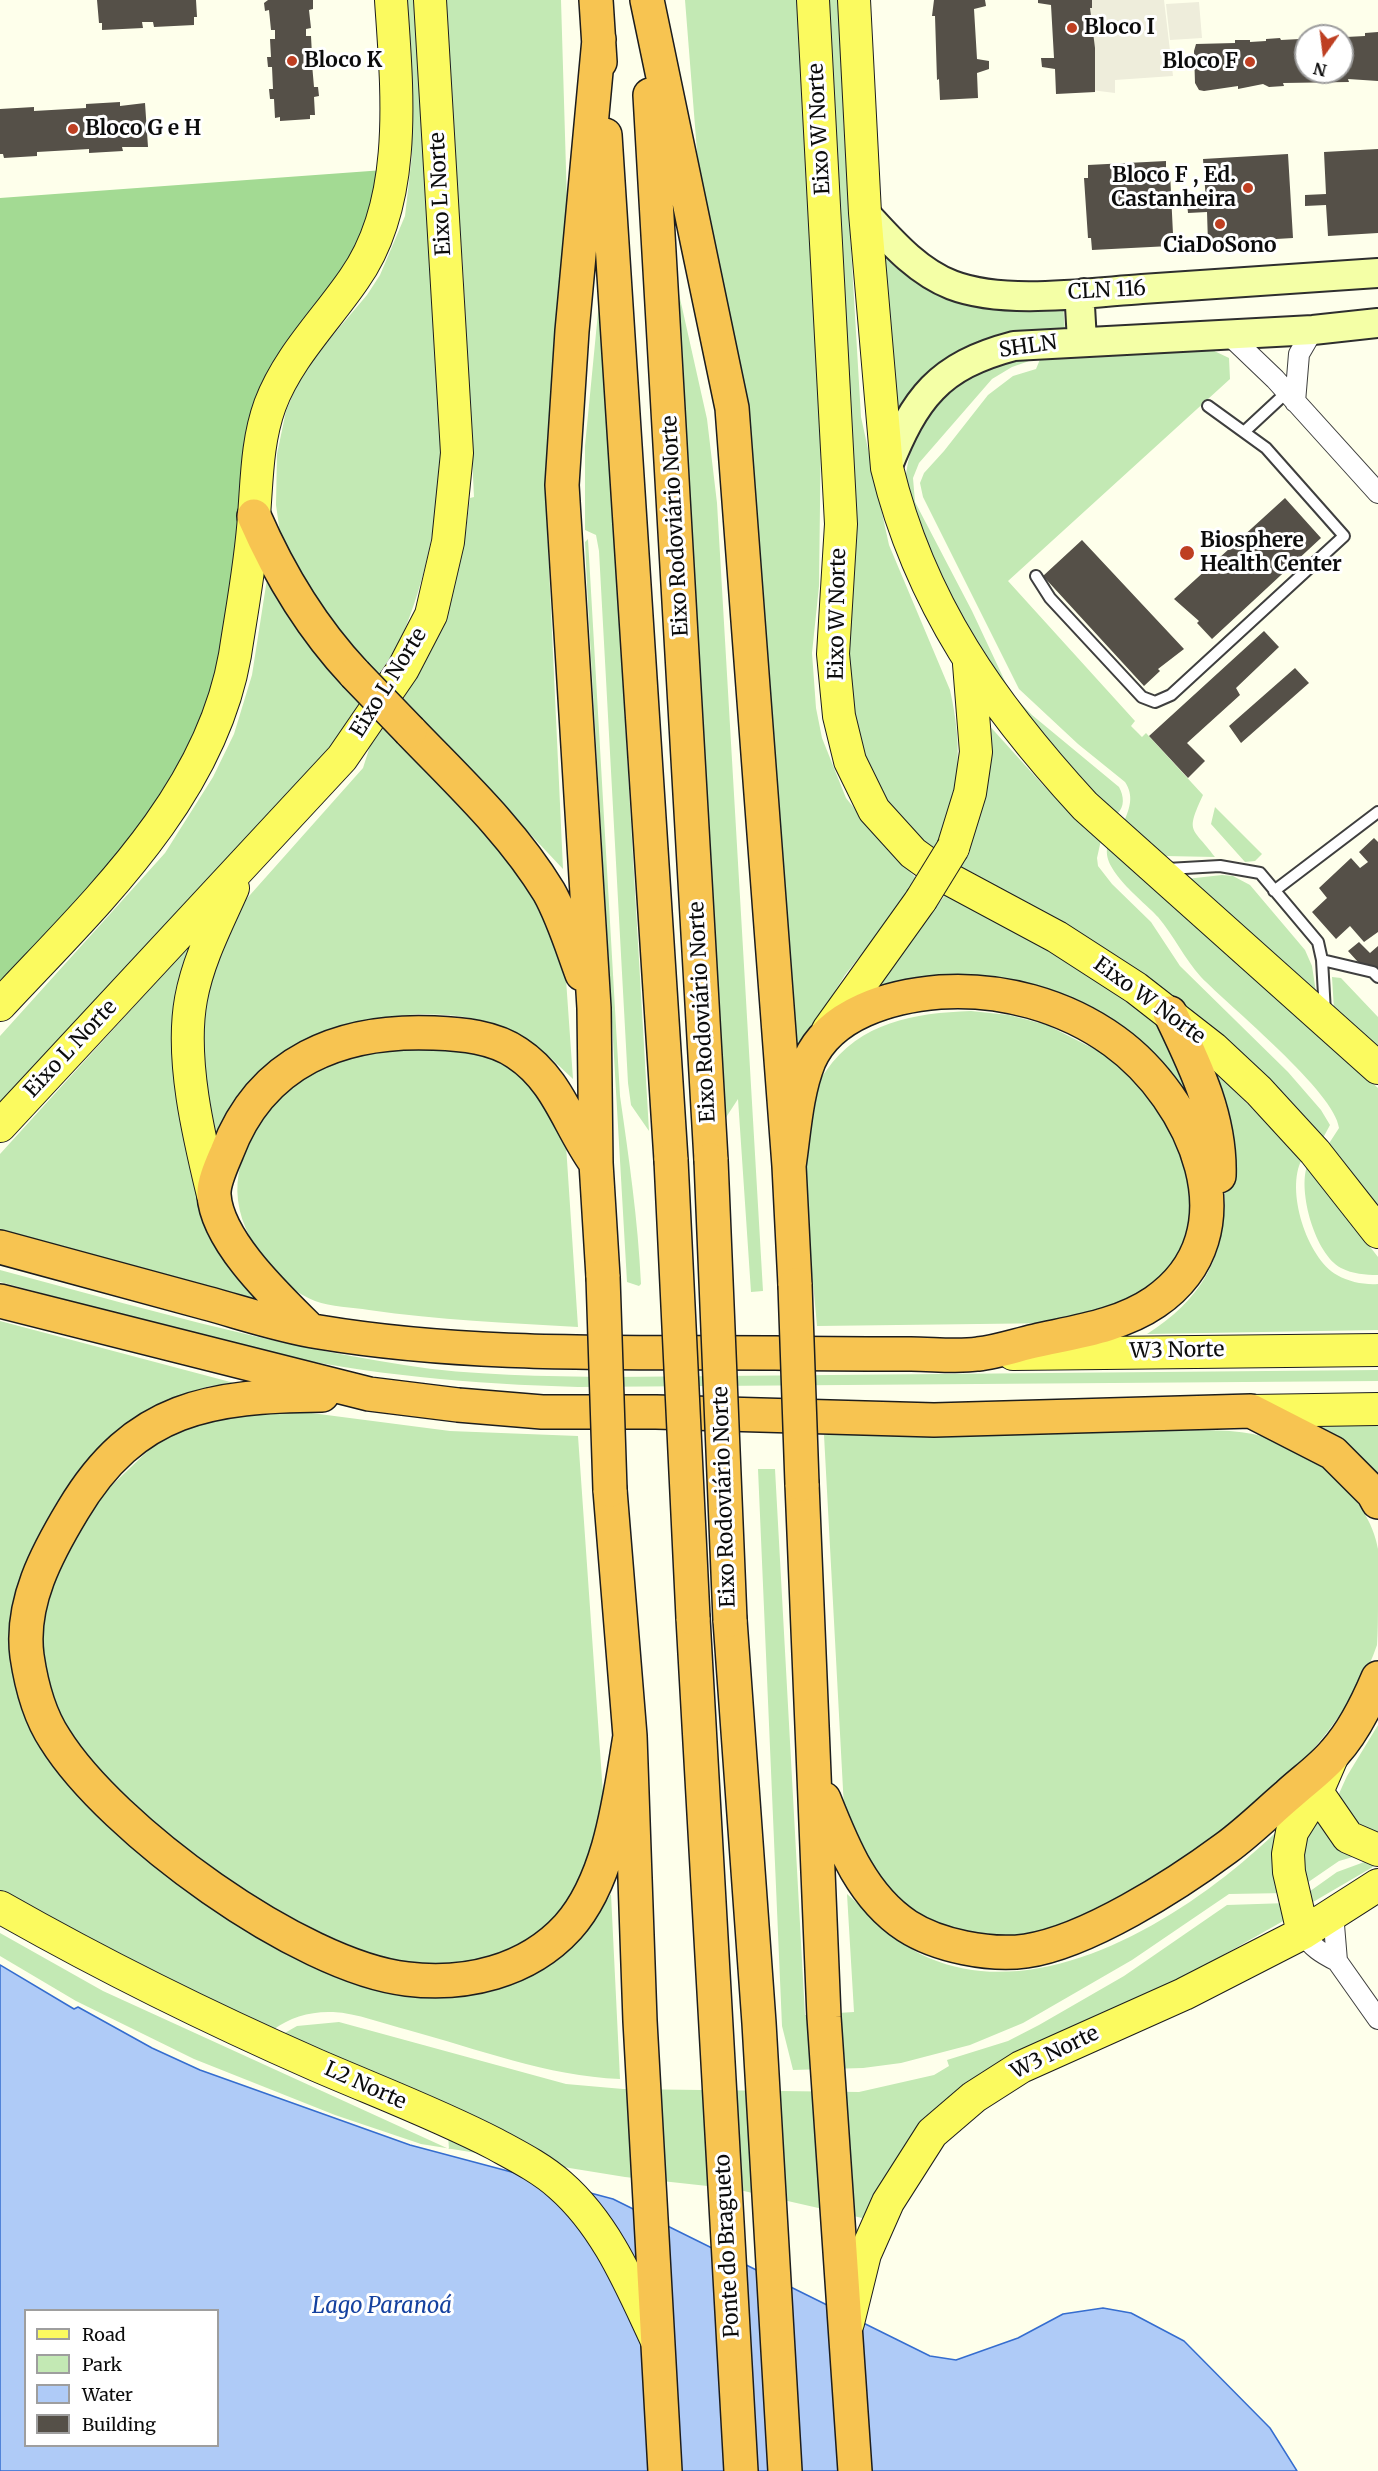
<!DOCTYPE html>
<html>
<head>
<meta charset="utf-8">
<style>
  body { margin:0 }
  #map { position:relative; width:1378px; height:2471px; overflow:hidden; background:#feffeb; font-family:Merriweather,serif }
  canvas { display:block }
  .legend { position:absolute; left:24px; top:2309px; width:195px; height:138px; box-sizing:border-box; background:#fff; border:2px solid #9e9e9e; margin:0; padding:8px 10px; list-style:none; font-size:18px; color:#0c0c0c }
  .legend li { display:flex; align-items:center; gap:12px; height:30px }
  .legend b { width:30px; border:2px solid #9e9e9e }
  .north { position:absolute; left:1294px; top:24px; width:60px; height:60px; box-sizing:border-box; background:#fff; border:2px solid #9e9e9e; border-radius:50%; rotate:194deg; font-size:16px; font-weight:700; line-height:24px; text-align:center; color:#0c0c0c }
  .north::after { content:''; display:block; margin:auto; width:21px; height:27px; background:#be3f22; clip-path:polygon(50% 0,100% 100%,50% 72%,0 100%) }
</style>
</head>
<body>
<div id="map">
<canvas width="1378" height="2471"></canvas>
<ul class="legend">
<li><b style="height:8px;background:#fbfa5f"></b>Road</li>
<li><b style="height:16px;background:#c3e9b4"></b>Park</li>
<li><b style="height:16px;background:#afcbf7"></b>Water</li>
<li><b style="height:16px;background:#555048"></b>Building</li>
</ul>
<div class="north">N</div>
</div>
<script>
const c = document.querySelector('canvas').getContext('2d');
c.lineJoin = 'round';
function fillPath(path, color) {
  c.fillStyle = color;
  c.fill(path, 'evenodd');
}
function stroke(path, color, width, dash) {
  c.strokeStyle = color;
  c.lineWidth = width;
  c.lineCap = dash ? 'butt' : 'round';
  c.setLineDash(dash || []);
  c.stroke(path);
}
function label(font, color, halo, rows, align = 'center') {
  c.font = font + ' Merriweather,serif';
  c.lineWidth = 6;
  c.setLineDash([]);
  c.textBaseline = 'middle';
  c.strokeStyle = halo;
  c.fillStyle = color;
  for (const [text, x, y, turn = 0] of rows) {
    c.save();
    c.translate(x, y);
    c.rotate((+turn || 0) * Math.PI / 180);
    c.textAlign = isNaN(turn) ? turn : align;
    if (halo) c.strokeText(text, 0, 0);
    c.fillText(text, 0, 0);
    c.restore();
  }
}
fillPath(new Path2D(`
  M406,0H422L442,462C436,523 426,580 402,636C397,650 386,663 378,675L340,637L296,572L280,533L276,505L277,454L286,411L298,383L322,348L367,295L380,275L405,216L412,155Z
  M443,0H561L567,203L559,288L546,503L563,869L420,717L527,874L565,965L573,1079C551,1058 530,1037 500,1026C460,1012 410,1011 368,1021C349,1026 328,1039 310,1048C260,1071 229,1086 217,1145L200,1045L202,983L242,904L363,768L370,746L403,700L439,625L466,530L470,498L474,497L463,268Z
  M685,0H801L821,424L819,586L812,653L816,708L822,738L846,798L882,843L919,881L845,975L830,999L789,1085L755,494L744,405L698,164Z
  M824,0H840L843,113L861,417L889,545L950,690C964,753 959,794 936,853L906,827L875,786L845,701L853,481L849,377Z
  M880,235L897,259L1063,304L1065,332L999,339L897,419Z
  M675,276L707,419L717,503L763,1291L751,1292L738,1099L723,1122Z
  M600,292L649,1131L631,1105L628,1083L599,551L596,535L585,530V446Z
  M1210,349L1229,358L1230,379L1008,581L1135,721L1131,726L1142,737L1146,733L1203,795C1185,834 1192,826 1215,857L1165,856L1156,853L1124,822C1130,807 1134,796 1125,782L1078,744L1019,689L923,497L920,483L924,473L944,451L988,395L1013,376L1036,369L1041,357Z
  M1032,358V360L1012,367L992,379L919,463L913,478L915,502L972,611L1010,692L1032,715L1119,787C1124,796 1125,807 1117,814L1077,782L969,645L905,491C906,433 941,376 999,361C1010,359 1021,359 1032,358Z
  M588,539L620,1096C629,1159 638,1220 641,1284L639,1286L627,1282L588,605L585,542Z
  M267,579C288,627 327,665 364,702L328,753L289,791L0,1113V1036L165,853L213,777L234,734L252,675Z
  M986,722L1043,785L1101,840L1097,858L1098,866L1112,884L1151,922L1180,966L1288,1072L1321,1110L1330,1125L1323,1138L1229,1041L1173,997L1122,960L960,866C985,821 984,772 986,722Z
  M1215,807L1262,854L1255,861L1245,862L1211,824Z
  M1108,845L1378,1088V1212L1328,1145L1339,1128C1336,1093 1229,1006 1201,977C1184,958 1174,936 1158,917C1144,901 1099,869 1108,845Z
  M1222,875L1233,876L1250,885L1305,950L1312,966L1316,992L1186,879Z
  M946,894L1074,964L1154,1022L1160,1027L1202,1121L1093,1012L862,1003Z
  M200,934L185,1069L264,1302L0,1231V1154Z
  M1332,977L1341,978L1378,1017V1049L1334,1010Z
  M971,1011L1009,1015L1047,1025L1108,1056L1146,1090L1179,1141L1194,1176L1195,1224L1156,1293L1059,1323L817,1326C812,1255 794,1158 814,1090C815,1083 822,1077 826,1071C860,1022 914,1013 971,1011Z
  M415,1043L487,1051L540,1085L566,1145L578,1327C508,1323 438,1320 369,1310C352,1307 331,1307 315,1301C297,1294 280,1280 269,1265C228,1216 227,1167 265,1117C270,1110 275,1101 281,1095C311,1066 375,1050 415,1043Z
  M1207,1063L1302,1159C1285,1190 1307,1258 1337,1275C1349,1282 1365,1285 1378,1284V1330L1147,1334C1257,1265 1223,1171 1207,1063Z
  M1307,1166L1378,1257V1275C1365,1275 1353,1274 1341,1268C1315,1254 1298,1192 1307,1166Z
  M0,1270C134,1306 266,1344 404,1365C473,1376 544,1376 613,1377L1378,1370V1381L578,1387C473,1384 367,1375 265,1352C176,1332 88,1305 0,1282Z
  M0,1321L238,1384L209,1386L157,1407L18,1594L79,1791L386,1989C483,2015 560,1979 611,1894L620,2079C547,2076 478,2049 408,2030C384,2024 357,2013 333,2012C311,2011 290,2017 273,2030L136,1965L0,1890Z
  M288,1410L450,1431L578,1436L604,1808L599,1848L557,1920L510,1954L446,1969L389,1961L318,1932L260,1902L163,1834L91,1764L65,1728L52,1701L41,1644L43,1616L51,1586L63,1557L106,1491L153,1446L179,1430L212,1418Z
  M1378,1418V1483L1281,1420Z
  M1158,1431C1189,1431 1223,1428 1253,1434C1306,1445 1369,1494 1378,1549C1378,1565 1378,1584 1378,1600C1378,1613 1378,1632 1377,1645C1358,1702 1303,1766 1259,1806L1100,1917L998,1943L921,1918L879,1882L844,1808L824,1435Z
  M758,1469H775L805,2015L854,2012L847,1894C873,1917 896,1944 929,1958C1052,2011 1211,1901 1293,1815L1287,1893L1229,1894L1132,1960L1023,2023L970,2045L901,2063L863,2068L793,2070L782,2026Z
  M1378,1725V1839L1365,1837L1337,1798L1347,1776Z
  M1315,1816L1363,1854L1339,1861L1304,1885L1303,1847Z
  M1367,1861L1378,1864L1313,1902L1306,1894L1337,1872Z
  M1288,1903L1292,1916L1151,1996L1017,2054L871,2220L735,2189L625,2177L421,2144L335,2115L194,2059L76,2001L0,1956V1933L103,1991L449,2149L446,2105L283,2034L297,2026L339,2022L566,2084L623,2089L859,2092L934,2075L949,2066L947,2060L1008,2041L1039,2025L1124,1976L1227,1905Z`), '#c3e9b4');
fillPath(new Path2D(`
  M384,170L357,254L290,339L239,554L215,692L158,810L0,991V198Z`), '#a3da93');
fillPath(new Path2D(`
  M1085,0H1164L1173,76L1115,80V93L1091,90Z
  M1199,2L1202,38L1170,40L1166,4Z`), '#eeeddb');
const water = new Path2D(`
  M0,1965L74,2009L78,2007L152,2048L200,2070L410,2145L613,2199L930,2356L956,2360L1018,2338L1063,2314L1103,2308L1131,2313L1184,2341L1270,2428L1297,2471H0ZM26,2310H218V2446H26Z`);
fillPath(water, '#afcbf7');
stroke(water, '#356dcf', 1.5);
fillPath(new Path2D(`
  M97,0H196L197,17H194V25L154,27L153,22H142L143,28L102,30V23H99Z
  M268,0H313V9L309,10L311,28L306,29V36H311L312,55H316L317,64H312L314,87H318L319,96L314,97L315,115H310V119L280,121V117L275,118L274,99H270L269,89H273L272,67H268L267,57H271L270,39H275V30H271L269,10L265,11L264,3Z
  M934,0H985L986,6L974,9L977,59L989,61V69L977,73L978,98L940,100L939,79L937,80L935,16H932Z
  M1038,0H1092V8H1090L1095,48V92L1056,94L1055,69L1042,67L1041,58H1054L1051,5L1038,3Z
  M1378,32V81L1348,79L1349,82L1283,83L1284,86L1269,87L1263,84L1238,89V86L1204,91L1199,90L1195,83L1194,51L1196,44L1235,43V40H1250V42L1266,41V39L1280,38L1281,40L1300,39V37H1306V72H1342V34L1346,37L1365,36V33Z
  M120,102V106L145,103L148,147H122L123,151L89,153V149L37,152V156L4,158L3,154H0V109L34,107V111L86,108V104Z
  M1378,149V233L1328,236L1326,205L1305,206V195L1326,194L1324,152Z
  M1288,154L1293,238L1208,243L1207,212L1188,213L1187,202L1206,201L1203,159Z
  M1166,161V173H1170L1173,234H1170V246L1092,250L1091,238H1088L1084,178H1088V165Z
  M1285,498L1321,538L1212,639L1197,623L1199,621L1174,599Z
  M1082,540L1184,649L1158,669L1160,671L1144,686L1043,576Z
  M1264,631L1279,647L1236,688L1240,695L1187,743L1205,761L1188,778L1149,736Z
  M1295,668L1309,683L1241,743L1229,726Z
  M1374,838L1378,842V932L1364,942L1350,926L1336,939L1312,912L1327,898L1319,888L1351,858L1360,868L1368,862L1359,852Z
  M1359,942L1370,953L1378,946V984L1348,951Z`), '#555048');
const lane = new Path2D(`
  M1245,431L1287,392
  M1036,576L1050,598L1142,697L1155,702L1171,695L1344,536L1266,448L1208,406
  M1167,869L1220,866L1260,873L1318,942L1322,960L1325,1012
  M1274,891L1378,812
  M1322,960L1373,972L1378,977`);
const street = new Path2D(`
  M1228,334L1275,379L1378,493
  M1295,402L1299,354L1313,330
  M1333,1913L1337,1961L1378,2019
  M1303,1933C1311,1947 1323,1954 1337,1961`);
const secondary = new Path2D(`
  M865,213C890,240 916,271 952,285C1004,305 1086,293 1142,289C1220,284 1299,279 1378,273
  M1082,341L1080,306L1084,293
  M887,468C915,398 938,366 1014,346L1313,330L1378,323`);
const primary = new Path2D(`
  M813,0L841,524L833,654L839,716L850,761L874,810L913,853L949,879L1057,937L1136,988L1213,1048L1259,1091L1315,1152L1378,1232
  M854,0L865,213L887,468C920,604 992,705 1085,806L1378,1068
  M953,848L970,793L976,752L969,664
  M0,1005C94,904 210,798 235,655C242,609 251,562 254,516C257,478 257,441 270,405C288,357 326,320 354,279C409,202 397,89 391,0
  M828,1030L921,900
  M0,1126L342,758L403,669L431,615L448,542L457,453L430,0
  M213,1195C199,1137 180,1059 191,999C198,960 217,924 233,888
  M1013,1354L1378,1350
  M1251,1411L1378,1409
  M1317,1792L1348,1837L1378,1850
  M0,1907C102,1965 209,2018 316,2065C376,2091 437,2114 495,2144C517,2156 541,2168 560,2185C607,2226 631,2286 657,2341
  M1303,1933L1289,1872L1288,1854L1292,1832L1317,1792L1333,1755
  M848,2323L865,2254L888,2202L932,2133L974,2097L1021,2067L1184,1994L1303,1933L1378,1885`);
const highway = new Path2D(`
  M596,0L600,62
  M647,0L732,408L789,1166L795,1285
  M599,39L572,331L562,485L594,1008L596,1163L603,1277
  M650,95L711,1160
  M605,135L671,1160
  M254,516C280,576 311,627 355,674
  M410,731C459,782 512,831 549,892C563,917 572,947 582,974
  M1170,1013C1195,1065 1221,1117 1219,1176
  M0,1247C69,1266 138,1284 206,1303C243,1313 281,1326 319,1332C469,1357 623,1352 775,1353C820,1354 865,1354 911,1354C933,1354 957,1357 978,1354C997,1352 1017,1345 1035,1341C1075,1332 1120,1326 1155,1302C1255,1233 1193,1098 1114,1041C1064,1005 1001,988 940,992C891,996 830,1013 809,1061C796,1093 794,1132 789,1166
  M0,1301L369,1394L458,1405L542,1412H656L934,1420L1251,1411L1333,1453L1373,1493L1378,1502
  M310,1330C279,1299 217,1242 214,1195C213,1183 222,1164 227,1152C261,1061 341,1029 434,1033C462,1034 494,1037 517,1053C558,1080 568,1124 595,1162
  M322,1395C211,1396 135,1406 73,1510C47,1553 20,1603 27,1656C31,1683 39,1715 55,1739C111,1829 300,1967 407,1979C465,1986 527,1972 568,1927C611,1879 620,1796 630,1736
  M802,1484L824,2017L855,2471
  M610,1490L630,1736L640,2021L665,2471
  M693,1618L741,2471
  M730,1620L759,2023L785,2471
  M824,1799C843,1847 863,1897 907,1926C938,1946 990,1956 1026,1951C1087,1942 1176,1885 1226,1848C1248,1832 1268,1812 1288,1795C1303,1781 1322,1768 1335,1752C1354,1731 1367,1704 1378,1678`);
stroke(lane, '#3f3f3f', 14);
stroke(street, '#3f3f3f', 22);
stroke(secondary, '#2e2e2e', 32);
stroke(primary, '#1d1d1d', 34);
stroke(highway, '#1d1d1d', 36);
stroke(lane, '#fff', 10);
stroke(street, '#fff', 20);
stroke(secondary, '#f4ffa6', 28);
stroke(primary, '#fbfa5f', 32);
stroke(highway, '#f7c451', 33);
const primaryBridge = new Path2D(`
  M921,900L953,848`);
const highwayBridge = new Path2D(`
  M355,674L410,731
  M671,1160L693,1618
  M711,1160L730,1620
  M603,1277L610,1490
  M795,1285L802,1484`);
stroke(primaryBridge, '#1d1d1d', 34, []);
stroke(highwayBridge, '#1d1d1d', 36, []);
stroke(primaryBridge, '#fbfa5f', 32);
stroke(highwayBridge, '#f7c451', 33);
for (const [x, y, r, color] of [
  [1072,28,6,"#be3f22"],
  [292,61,6,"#be3f22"],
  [1250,62,6,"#be3f22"],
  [73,129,6,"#be3f22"],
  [1248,188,6,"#be3f22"],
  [1220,224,6,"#be3f22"],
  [1187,553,8,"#be3f22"]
]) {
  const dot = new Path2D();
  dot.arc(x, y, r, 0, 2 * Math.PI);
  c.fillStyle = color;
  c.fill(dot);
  stroke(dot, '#fff', 2);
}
label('bold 21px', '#0c0c0c', '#fff', [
  ["Bloco I",1084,28],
  ["Bloco K",304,61],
  ["Bloco F",1238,62,"right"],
  ["Bloco G e H",85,129],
  ["Bloco F , Ed.",1236,176,"right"],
  ["Castanheira",1236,200,"right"],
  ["CiaDoSono",1220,246,"center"],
  ["Biosphere",1200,541],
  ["Health Center",1200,565]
], 'left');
label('21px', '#0c0c0c', '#fff', [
  ["Eixo W Norte",820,129,-93],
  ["Eixo L Norte",441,194,-93],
  ["CLN 116",1107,291,-3],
  ["SHLN",1028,347,-8],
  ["Eixo Rodoviário Norte",676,526,-93],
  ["Eixo W Norte",838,614,-89],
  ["Eixo L Norte",389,683,-58],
  ["Eixo W Norte",1149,1001,36],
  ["Eixo Rodoviário Norte",703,1012,-93],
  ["Eixo L Norte",71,1049,-47],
  ["W3 Norte",1177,1351,-1],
  ["Eixo Rodoviário Norte",725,1497,-92],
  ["W3 Norte",1055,2053,-26],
  ["L2 Norte",365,2086,24],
  ["Ponte do Bragueto",728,2246,-93]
]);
label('italic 22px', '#14419f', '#fff', [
  ["Lago Paranoá",382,2307]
]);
</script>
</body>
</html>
